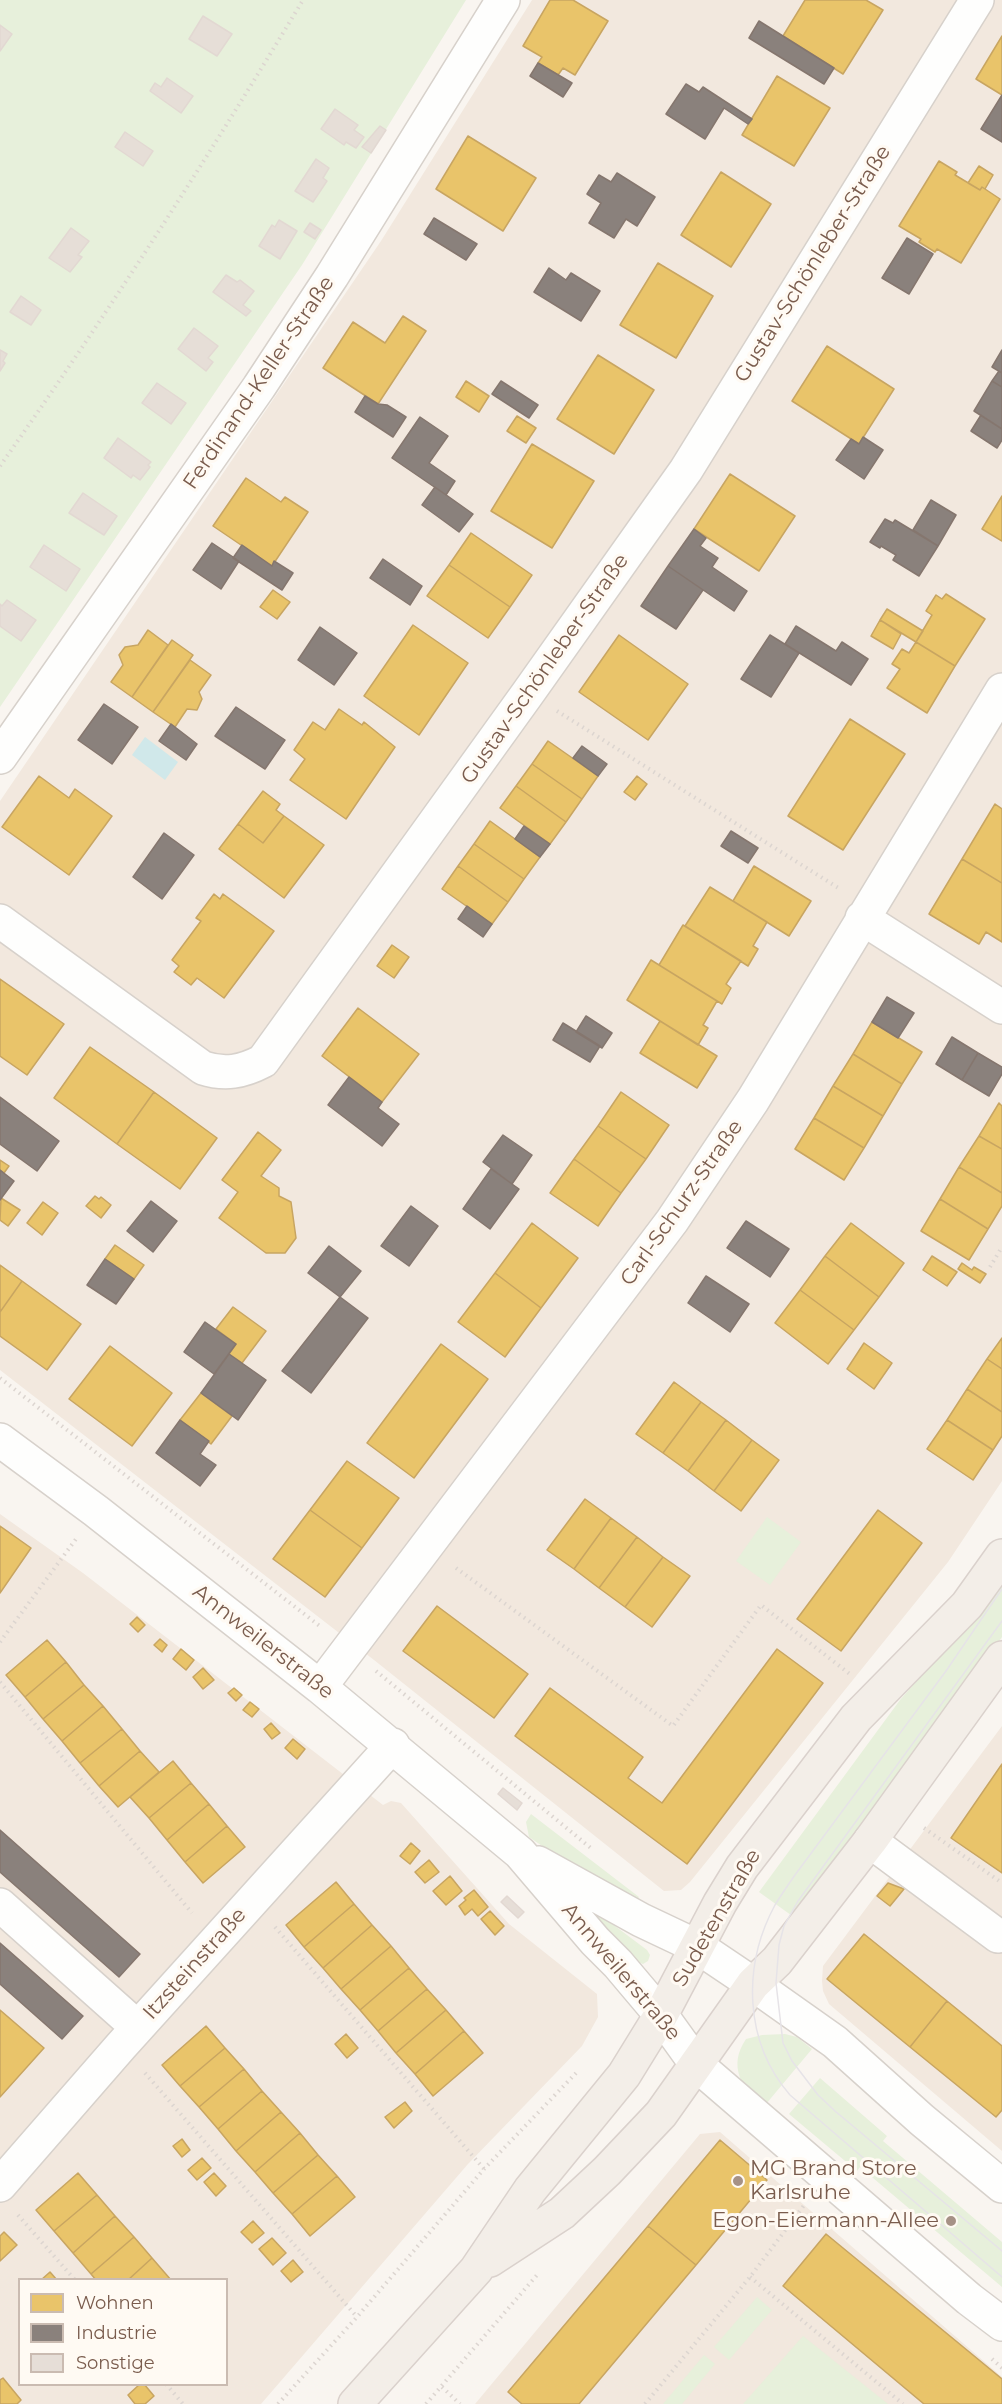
<!DOCTYPE html>
<html>
<head>
<meta charset="utf-8">
<style>
  body { margin:0 }
  #map { position:relative; width:1002px; height:2404px; overflow:hidden; background:#f9f5f0; font-family:Montserrat,sans-serif }
  canvas { display:block }
  .legend { position:absolute; left:18px; top:2278px; width:210px; height:108px; box-sizing:border-box; background:#fffaf3; border:2px solid #cabbb1; margin:0; padding:8px 10px; list-style:none; font-size:18px; color:#7a5c4d }
  .legend li { display:flex; align-items:center; gap:12px; height:30px }
  .legend b { width:30px; border:2px solid #cabbb1 }
</style>
</head>
<body>
<div id="map">
<canvas width="1002" height="2404"></canvas>
<ul class="legend">
<li><b style="height:16px;background:#e9c46a"></b>Wohnen</li>
<li><b style="height:16px;background:#8a817c"></b>Industrie</li>
<li><b style="height:16px;background:#e6ded7"></b>Sonstige</li>
</ul>
</div>
<script>
const c = document.querySelector('canvas').getContext('2d');
c.lineJoin = 'round';
function fillPath(path, color) {
  c.fillStyle = color;
  c.fill(path, 'evenodd');
}
function stroke(path, color, width, dash) {
  c.strokeStyle = color;
  c.lineWidth = width;
  c.lineCap = dash ? 'butt' : 'round';
  c.setLineDash(dash || []);
  c.stroke(path);
}
function label(font, color, halo, rows, align = 'center') {
  c.font = font + ' Montserrat,sans-serif';
  c.lineWidth = 6;
  c.setLineDash([]);
  c.textBaseline = 'middle';
  c.strokeStyle = halo;
  c.fillStyle = color;
  for (const [text, x, y, turn = 0] of rows) {
    c.save();
    c.translate(x, y);
    c.rotate((+turn || 0) * Math.PI / 180);
    c.textAlign = isNaN(turn) ? turn : align;
    if (halo) c.strokeText(text, 0, 0);
    c.fillText(text, 0, 0);
    c.restore();
  }
}
fillPath(new Path2D(`
  M532,0H1002V1481L948,1562L690,1882L681,1890L664,1891L374,1660L0,1370V801L381,241Z
  M0,1514L83,1573L383,1805L391,1801L401,1803L509,1924L597,1994L598,2017L582,2046L468,2164L261,2404H0ZM20,2280H226V2384H20Z
  M1002,1726V2151L829,2004L823,1991L822,1981L823,1966Z
  M720,2132L1002,2377V2404H475L700,2134Z`), '#f2e8de');
fillPath(new Path2D(`
  M0,0H466L302,265L0,707Z
  M767,1517L801,1542L770,1585L736,1561Z
  M1002,1576V1637L961,1695L795,1918L759,1892L900,1700L958,1634Z
  M531,1814L639,1897L636,1903L604,1888L529,1837L526,1822Z
  M587,1905L647,1950L650,1955L648,1961L643,1964L638,1962L583,1906Z
  M785,2034L797,2037L812,2049L761,2110C743,2087 727,2067 746,2039L762,2035Z
  M820,2078L887,2136L883,2141L1002,2242V2287L860,2167L857,2171L789,2114Z
  M757,2297L772,2310L729,2360L714,2347Z
  M803,2336L888,2404H743Z
  M704,2355L715,2364L682,2404H663Z`), '#e7f0db');
fillPath(new Path2D(`
  M145,737L178,762L165,780L132,755Z`), '#d0e8ea');
const homes = new Path2D(`
  M550,0H573L608,21L575,75L563,68L558,75L538,63L542,57L523,46Z
  M805,0H866L883,10L843,74L783,36Z
  M1002,36V95L976,79Z
  M777,76L830,108L794,166L742,135Z
  M468,136L536,178L503,231L436,189Z
  M939,161L957,172L955,175L980,190L982,187L1000,199L961,263L937,249L935,252L919,242L921,239L899,226Z
  M979,166L993,175L985,189L982,187L980,190L968,183Z
  M721,172L771,204L731,267L681,235Z
  M658,263L713,296L676,358L620,325Z
  M403,316L426,331L378,404L323,368L353,322L385,343Z
  M827,346L894,389L859,444L792,401Z
  M598,355L654,390L614,454L557,419Z
  M466,381L489,396L479,412L456,397Z
  M517,416L536,428L526,443L507,431Z
  M532,444L594,481L552,548L491,511Z
  M730,474L795,516L759,571L694,529Z
  M246,478L281,502L285,497L308,512L272,566L213,526Z
  M1002,496V541L982,529Z
  M471,533L532,575L510,607L449,565Z
  M449,565L510,607L488,638L427,596Z
  M273,590L290,602L277,619L260,607Z
  M946,594L985,619L955,666L916,642L932,615L926,611L936,595L942,599Z
  M887,609L923,631L916,642L880,620Z
  M880,620L901,634L893,649L871,636Z
  M413,625L468,663L419,735L364,696Z
  M148,630L168,645L132,697L111,682L123,665L119,655L125,647L138,645Z
  M619,635L688,684L648,740L579,692Z
  M172,640L193,655L153,712L132,697Z
  M916,642L955,666L927,713L887,688L900,669L892,664L902,649L909,653Z
  M190,660L211,675L199,692L202,699L197,710L187,709L175,727L153,712Z
  M339,709L362,725L364,722L395,747L346,819L290,780L305,759L294,750L313,722L325,730Z
  M850,719L905,754L843,850L788,816Z
  M548,741L598,776L582,799L532,764Z
  M532,764L582,799L566,822L516,786Z
  M39,776L69,798L75,789L112,816L69,875L2,827Z
  M637,776L647,784L635,800L624,792Z
  M516,786L566,822L550,844L500,808Z
  M263,791L280,804L276,810L284,816L263,843L238,824Z
  M995,804L1002,809V883L962,859Z
  M284,816L324,845L284,898L219,849L238,824L263,843Z
  M490,821L540,857L524,879L474,844Z
  M474,844L524,879L508,902L458,866Z
  M962,859L1002,883V942L986,932L979,944L929,914Z
  M458,866L508,902L492,924L442,889Z
  M754,866L811,901L789,936L733,901Z
  M710,887L767,922L753,946L758,949L748,966L685,926Z
  M214,894L220,899L223,894L274,931L224,998L197,978L191,985L174,972L179,966L172,960L201,921L196,918Z
  M683,925L741,961L726,984L731,988L722,1004L659,965Z
  M392,945L409,957L394,978L377,966Z
  M651,960L717,1001L703,1025L708,1028L698,1045L627,1000Z
  M0,979L64,1024L27,1075L0,1056Z
  M358,1008L419,1054L382,1102L322,1056Z
  M660,1021L717,1056L697,1088L640,1053Z
  M872,1022L922,1052L902,1084L853,1054Z
  M90,1047L154,1092L117,1144L54,1098Z
  M853,1054L902,1084L883,1116L833,1086Z
  M833,1086L883,1116L864,1148L814,1118Z
  M154,1092L217,1138L180,1189L117,1144Z
  M621,1092L669,1125L646,1159L598,1126Z
  M999,1103L1002,1106V1149L979,1136Z
  M814,1118L864,1148L844,1180L795,1149Z
  M598,1126L646,1159L621,1193L574,1159Z
  M258,1132L281,1150L261,1176L279,1188V1196L291,1202L296,1238L285,1253H266L219,1218L238,1192L222,1180Z
  M979,1136L1002,1149V1193L959,1167Z
  M574,1159L621,1193L598,1226L550,1193Z
  M0,1160L9,1166L4,1173L0,1170Z
  M959,1167L1002,1193V1206L988,1229L940,1199Z
  M95,1196L99,1199L101,1197L111,1205L101,1218L86,1206Z
  M1,1198L20,1210L8,1226L0,1220Z
  M940,1199L988,1229L969,1260L921,1231Z
  M43,1202L58,1213L42,1235L27,1223Z
  M532,1223L578,1258L541,1308L495,1273Z
  M851,1223L904,1263L879,1297L825,1256Z
  M115,1245L144,1265L134,1279L105,1259Z
  M825,1256L879,1297L854,1330L800,1290Z
  M932,1256L957,1272L947,1286L923,1270Z
  M962,1263L972,1270L974,1267L986,1274L980,1283L958,1269Z
  M0,1265L22,1281L0,1312Z
  M495,1273L541,1308L505,1357L458,1322Z
  M22,1281L81,1324L47,1370L0,1336V1312Z
  M800,1290L854,1330L828,1364L775,1323Z
  M233,1307L266,1331L242,1363L229,1354L236,1344L216,1329Z
  M1002,1338V1369L987,1359Z
  M864,1343L892,1363L874,1389L847,1369Z
  M441,1344L488,1379L414,1478L367,1443Z
  M110,1346L172,1393L132,1446L69,1399Z
  M987,1359L1002,1369V1412L967,1389Z
  M674,1382L701,1402L663,1453L636,1434Z
  M967,1389L1002,1412V1436L993,1450L947,1420Z
  M201,1393L232,1416L211,1444L180,1420Z
  M701,1402L726,1420L688,1471L663,1453Z
  M726,1420L752,1440L714,1491L688,1471Z
  M947,1420L993,1450L973,1480L927,1449Z
  M752,1440L779,1460L741,1511L714,1491Z
  M347,1461L399,1498L362,1548L310,1510Z
  M585,1499L611,1518L574,1569L547,1550Z
  M310,1510L362,1548L325,1597L273,1559Z
  M878,1510L922,1543L841,1651L797,1619Z
  M611,1518L637,1537L599,1588L574,1569Z
  M0,1526L31,1548L0,1593Z
  M637,1537L663,1557L625,1607L599,1588Z
  M663,1557L690,1576L652,1627L625,1607Z
  M437,1606L528,1674L494,1718L403,1651Z
  M137,1617L145,1625L138,1632L130,1624Z
  M160,1639L167,1645L162,1652L154,1645Z
  M47,1640L66,1662L25,1697L6,1675Z
  M181,1649L194,1660L186,1670L173,1659Z
  M777,1649L823,1683L687,1864L515,1736L550,1688L643,1757L628,1778L662,1803Z
  M66,1662L84,1685L43,1719L25,1697Z
  M203,1668L214,1680L203,1689L193,1677Z
  M84,1685L103,1706L62,1741L43,1719Z
  M234,1688L242,1695L236,1701L228,1693Z
  M250,1702L259,1709L252,1717L243,1710Z
  M103,1706L122,1729L80,1763L62,1741Z
  M271,1723L280,1733L272,1739L264,1729Z
  M122,1729L140,1751L99,1786L80,1763Z
  M293,1739L305,1749L297,1759L285,1748Z
  M140,1751L159,1772L118,1807L99,1786Z
  M173,1761L191,1783L149,1818L130,1797Z
  M1002,1764V1873L951,1838Z
  M191,1783L209,1804L167,1840L149,1818Z
  M209,1804L227,1826L185,1862L167,1840Z
  M227,1826L245,1847L203,1883L185,1862Z
  M411,1843L420,1851L410,1864L400,1856Z
  M429,1860L439,1872L425,1883L415,1872Z
  M450,1876L462,1891L446,1905L433,1891Z
  M336,1882L354,1904L304,1947L286,1925Z
  M888,1883L904,1889L890,1906L877,1896Z
  M474,1890L488,1907L478,1916L472,1909L465,1915L459,1906L466,1900L464,1898Z
  M354,1904L372,1925L323,1968L304,1947Z
  M490,1911L504,1926L495,1935L481,1919Z
  M372,1925L391,1946L341,1989L323,1968Z
  M864,1934L947,2001L910,2047L827,1979Z
  M391,1946L409,1968L360,2010L341,1989Z
  M409,1968L427,1989L378,2031L360,2010Z
  M427,1989L446,2010L396,2053L378,2031Z
  M947,2001L1002,2046V2110L996,2117L910,2047Z
  M0,2010L44,2048L0,2097Z
  M446,2010L464,2031L415,2074L396,2053Z
  M206,2026L225,2048L180,2086L162,2065Z
  M464,2031L483,2053L433,2096L415,2074Z
  M346,2034L358,2048L347,2058L335,2044Z
  M225,2048L244,2069L199,2107L180,2086Z
  M244,2069L262,2091L218,2129L199,2107Z
  M262,2091L281,2112L236,2151L218,2129Z
  M405,2102L412,2111L394,2128L385,2117Z
  M281,2112L300,2133L255,2172L236,2151Z
  M300,2133L318,2155L273,2193L255,2172Z
  M182,2139L190,2150L182,2157L173,2146Z
  M720,2140L767,2180L696,2265L648,2226Z
  M318,2155L337,2176L292,2214L273,2193Z
  M202,2158L211,2168L197,2180L188,2170Z
  M78,2173L97,2195L54,2231L36,2210Z
  M214,2173L226,2186L216,2196L204,2182Z
  M337,2176L355,2197L310,2236L292,2214Z
  M97,2195L115,2216L73,2253L54,2231Z
  M115,2216L134,2237L91,2274L73,2253Z
  M253,2221L264,2233L252,2243L241,2232Z
  M648,2226L696,2265L579,2404H522L508,2392Z
  M4,2232L17,2245L0,2261V2236Z
  M826,2234L1002,2379V2404H924L783,2286Z
  M134,2237L152,2258L128,2280H96L91,2274Z
  M272,2238L286,2253L273,2265L259,2249Z
  M152,2258L171,2280H128Z
  M293,2260L303,2272L291,2282L281,2271Z
  M50,2272L57,2280H41Z
  M3,2378L21,2400L17,2404H0V2380Z
  M140,2384H144L154,2396L145,2404H135L128,2395Z`);
fillPath(homes, '#e9c46a');
stroke(homes, '#c8a561', 1.5);
const industry = new Path2D(`
  M759,21L834,68L824,84L749,38Z
  M538,63L572,83L563,97L530,76Z
  M686,84L699,92L703,87L752,119L748,124L724,108L705,139L666,114Z
  M1002,95V142L981,129Z
  M617,173L655,197L637,226L626,219L614,238L589,223L601,203L587,194L599,175L611,182Z
  M434,218L477,244L466,260L424,234Z
  M907,238L933,254L909,294L882,278Z
  M549,268L566,280L571,273L600,291L581,321L534,292Z
  M1002,350V373L992,367Z
  M999,371L1002,373V387L992,381Z
  M501,381L538,405L529,418L492,394Z
  M992,381L1002,387V429L974,411Z
  M365,396L378,404L387,405L406,417L393,437L355,412Z
  M981,415L1002,429V440L997,448L971,431Z
  M420,417L448,436L429,463L455,481L446,495L392,458Z
  M863,437L883,450L864,479L836,460L851,439L859,444Z
  M435,487L473,514L459,532L422,505Z
  M931,500L956,515L938,546L913,530Z
  M885,519L893,523L895,520L938,546L919,576L893,560L896,555L881,546L880,548L870,542Z
  M694,529L706,538L700,546L718,558L712,567L747,591L734,611L668,566Z
  M212,543L239,561L221,589L193,570Z
  M242,545L272,566L274,561L293,573L282,590L233,558Z
  M383,559L422,586L410,605L370,578Z
  M668,566L703,590L676,629L641,606Z
  M796,626L836,651L842,642L868,659L851,685L785,644Z
  M320,627L357,653L334,685L298,660Z
  M770,635L799,653L771,697L741,679Z
  M104,704L138,727L112,764L78,740Z
  M236,707L285,740L265,769L215,736Z
  M171,724L197,744L186,760L159,741Z
  M582,746L607,764L598,776L573,758Z
  M524,826L550,844L540,857L515,839Z
  M731,831L758,848L748,863L721,846Z
  M164,833L194,855L162,899L133,877Z
  M467,906L492,924L483,937L458,919Z
  M887,997L914,1013L898,1038L872,1022Z
  M586,1016L612,1033L602,1048L576,1032Z
  M563,1023L600,1046L590,1062L553,1040Z
  M952,1037L978,1053L962,1080L936,1064Z
  M978,1053L1002,1067V1074L989,1096L962,1080Z
  M349,1077L382,1102L378,1108L399,1124L382,1146L328,1105Z
  M0,1097L59,1141L37,1171L0,1144Z
  M503,1135L532,1155L512,1184L483,1162Z
  M491,1169L519,1189L490,1229L463,1209Z
  M0,1170L14,1181L0,1200Z
  M151,1201L177,1221L153,1252L127,1231Z
  M411,1206L438,1226L409,1266L381,1246Z
  M746,1221L789,1249L770,1277L727,1248Z
  M329,1246L361,1271L340,1297L308,1273Z
  M105,1259L134,1279L116,1304L87,1285Z
  M706,1276L749,1304L730,1332L688,1303Z
  M340,1297L368,1318L311,1393L282,1371Z
  M205,1322L236,1344L214,1374L184,1352Z
  M229,1354L266,1380L238,1420L201,1393Z
  M180,1420L209,1441L200,1454L216,1465L200,1486L156,1453Z
  M0,1830L140,1954L119,1977L0,1872Z
  M0,1943L83,2016L62,2039L0,1984Z`);
fillPath(industry, '#8a817c');
stroke(industry, '#85766e', 1.5);
const building = new Path2D(`
  M203,16L232,34L217,56L189,39Z
  M0,25L12,34L0,51Z
  M167,78L193,96L181,113L150,91L155,83L161,87Z
  M335,109L358,125L354,130L364,137L356,148L346,142L344,145L321,129Z
  M380,126L386,130L371,153L362,147Z
  M125,132L153,151L143,166L115,147Z
  M316,159L329,168L323,178L327,181L313,202L295,191Z
  M279,220L297,231L280,259L259,246L272,225L275,227Z
  M310,223L321,230L315,239L304,232Z
  M71,228L89,241L78,255L82,257L70,272L49,258Z
  M226,275L237,282L240,280L254,291L243,305L251,311L246,316L213,292Z
  M21,296L41,310L31,325L10,312Z
  M194,328L218,346L208,358L213,362L206,371L178,349Z
  M0,350L7,354L3,361L5,363L0,371Z
  M157,383L186,403L171,424L142,403Z
  M118,438L151,462L148,465L150,467L140,480L133,475L131,478L104,458Z
  M83,493L117,516L104,535L69,513Z
  M44,545L80,569L66,591L30,567Z
  M7,600L36,620L21,641L0,626V604L2,606Z
  M503,1788L522,1803L517,1810L498,1794Z
  M507,1896L524,1912L518,1918L501,1902Z`);
fillPath(building, '#e6ded7');
stroke(building, '#e2d8d2', 1.5);
const minor = new Path2D(`
  M0,757L259,387L332,276L503,0
  M862,918L1002,1007
  M0,921L203,1068C225,1075 242,1072 263,1061L528,693L686,470L977,0
  M0,1440L96,1511L320,1687L520,1853L595,1941L618,1964L661,2015L697,2065L969,2299L1002,2324
  M320,1687L672,1221L753,1100L1002,690
  M870,1841L998,1936
  M538,1863L641,1920L698,1947L753,1984L835,2042L922,2120L1002,2186
  M0,1905L137,2027
  M0,2185L121,2046L393,1745`);
const major = new Path2D(`
  M490,2260L562,2213L607,2171L661,2114L753,1984L777,1961L870,1841L1002,1658
  M355,2404L476,2270L530,2190L624,2075L661,2015L720,1903L742,1867L856,1718L967,1605L1002,1556`);
stroke(minor, '#d7d1cb', 36);
stroke(major, '#dad1cc', 36);
stroke(new Path2D(`
  M0,466C107,315 207,159 303,0
  M557,711L840,889
  M990,1267L1002,1247
  M0,1378L321,1627
  M456,1568L673,1726L761,1605L851,1675
  M0,1642L76,1539
  M376,1671L592,1849
  M0,1682L192,1913
  M924,1828L1002,1883
  M275,1927L484,2169
  M145,2073L357,2317
  M18,2215L75,2280
  M750,2277L903,2404
  M992,2359L1002,2368
  M166,2384L183,2404
  M442,2387L460,2404
  M278,2404L357,2317L484,2169L578,2071
  M426,2404L537,2275
  M645,2404L750,2277L805,2204`), '#dcd5d0', 4, [1.5, 4.5]);
stroke(minor, '#fefefd', 33);
stroke(major, '#f3eee8', 33);
stroke(new Path2D(`
  M1002,1589L946,1671L795,1875C788,1885 781,1895 775,1905C742,1966 744,2042 790,2095L1002,2277
  M1002,1621L798,1901L784,1926L779,1945L776,1983L783,2043L792,2061L818,2095L835,2111L1002,2251`), '#e6e3e7', 1.5);
for (const [x, y, r, color] of [
  [738,2181,6,"#a69286"],
  [951,2221,6,"#a69286"]
]) {
  const dot = new Path2D();
  dot.arc(x, y, r, 0, 2 * Math.PI);
  c.fillStyle = color;
  c.fill(dot);
  stroke(dot, '#fffaf3', 2);
}
label('21px', '#7a5c4d', '#fffaf3', [
  ["Gustav-Schönleber-Straße",813,264,-58],
  ["Ferdinand-Keller-Straße",259,383,-56],
  ["Gustav-Schönleber-Straße",545,669,-55],
  ["Carl-Schurz-Straße",682,1203,-55],
  ["Annweilerstraße",263,1642,38],
  ["Sudetenstraße",717,1918,-60],
  ["Itzsteinstraße",195,1964,-48],
  ["Annweilerstraße",621,1972,50]
]);
label('21px', '#7a5c4d', '#fffaf3', [
  ["MG Brand Store",750,2169],
  ["Karlsruhe",750,2193],
  ["Egon-Eiermann-Allee",939,2221,"right"]
], 'left');
</script>
</body>
</html>
